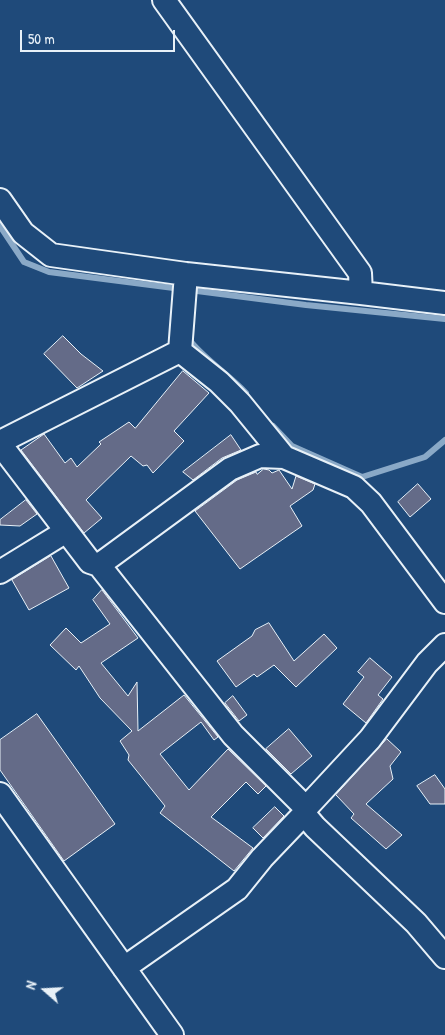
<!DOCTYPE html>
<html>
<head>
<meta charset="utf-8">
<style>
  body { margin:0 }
  #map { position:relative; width:445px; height:1035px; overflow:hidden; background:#1f4a7a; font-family:"Patrick Hand",sans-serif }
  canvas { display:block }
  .north { position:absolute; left:20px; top:965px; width:50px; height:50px; -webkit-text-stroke:4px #1f4a7a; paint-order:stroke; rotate:289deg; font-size:14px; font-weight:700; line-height:20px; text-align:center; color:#e8f1f8 }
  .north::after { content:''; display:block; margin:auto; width:18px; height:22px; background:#e8f1f8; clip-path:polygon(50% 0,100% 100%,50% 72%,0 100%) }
  .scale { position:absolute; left:20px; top:30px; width:155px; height:22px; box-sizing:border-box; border:2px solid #e8f1f8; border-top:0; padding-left:6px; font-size:15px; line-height:18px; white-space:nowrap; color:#e8f1f8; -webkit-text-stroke:4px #1f4a7a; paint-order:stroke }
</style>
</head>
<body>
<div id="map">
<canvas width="445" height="1035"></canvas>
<div class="north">N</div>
<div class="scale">50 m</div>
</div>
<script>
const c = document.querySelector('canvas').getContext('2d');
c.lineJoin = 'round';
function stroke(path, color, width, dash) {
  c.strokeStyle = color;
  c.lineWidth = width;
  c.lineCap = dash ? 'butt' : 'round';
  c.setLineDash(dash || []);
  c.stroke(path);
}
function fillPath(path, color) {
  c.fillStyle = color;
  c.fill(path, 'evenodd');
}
stroke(new Path2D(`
  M0,226L24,262L49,272L306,305L445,319
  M191,335V342C207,361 229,375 246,393
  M273,426L292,446L362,477L425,457L445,440`), '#8aa9c7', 6);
const building = new Path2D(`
  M63,336L81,354L103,371L77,388L44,354Z
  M183,371L209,393L174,431L184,441L153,473L147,465L143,466L131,456L86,500L102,518L84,533L21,450L44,434L65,463L71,458L77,467L101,444L99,442L129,422L135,428Z
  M231,435L241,450L222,458L193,480L183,472Z
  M264,469L269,470L272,473L279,470L292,489L296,476L315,484L313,490L290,506L302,526L240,569L195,511L237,480L256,472L257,474Z
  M418,484L431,499L410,517L398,502Z
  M26,500L37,514L20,526L0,525V520Z
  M51,556L69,588L29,610L12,580Z
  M102,590L138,638L101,663L128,696L137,682L138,731L184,695L218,737L214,740L201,722L160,754L189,790L228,749L266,786L258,794L246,782L211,817L253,848L234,871L160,813L165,806L128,760L129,755L120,741L132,731L100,698L79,666L76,670L50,645L66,628L81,643L110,624L93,600Z
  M269,623L294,661L324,634L337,648L296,687L274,665L257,677L254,674L236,687L217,661L252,636L255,630Z
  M370,658L392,677L378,695L383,699L366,723L343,704L364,677L358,672Z
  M233,696L247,715L239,721L225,703Z
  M37,714L115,824L64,861L0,770V740Z
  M289,729L312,756L291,774L266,749Z
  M387,739L401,752L390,766L393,779L366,804L402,835L386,849L351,818L354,814L336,795Z
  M435,775L445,789V804H430L417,786Z
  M275,807L284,816L263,838L253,828Z`);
fillPath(building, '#646b88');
stroke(building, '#e8f1f8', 1);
const minor = new Path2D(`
  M164,0L360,273L361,293L445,303
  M0,200L23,233L51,255L186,274L361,293
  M180,351L219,382L240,403L284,457L354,487L371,503L445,602
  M0,442L180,351L186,274
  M0,444L90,562L99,565L230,469L260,456L284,457
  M99,565L233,735L306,808
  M0,572L65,532
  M0,794L172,1035
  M304,814L315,827L416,923L445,957
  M124,968L237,889L262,858L304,814L306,808L370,739L427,663L445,645`);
stroke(minor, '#e8f1f8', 26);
stroke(minor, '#1f4a7a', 22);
</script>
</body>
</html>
